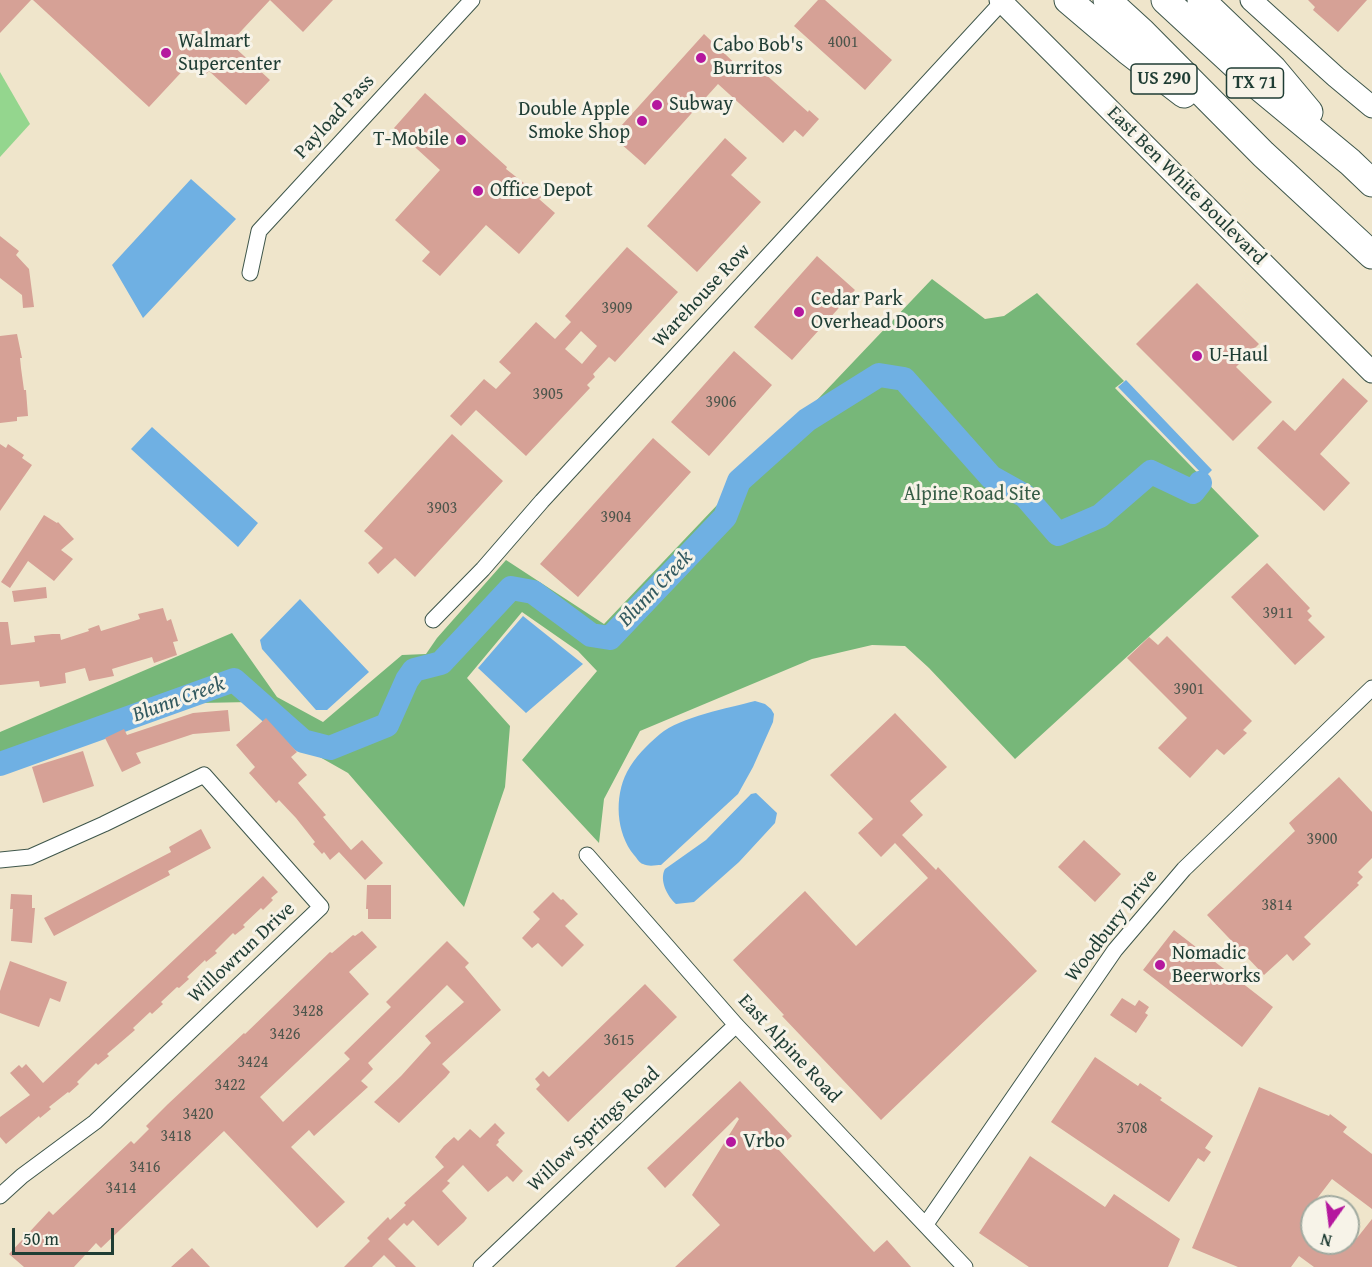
<!DOCTYPE html>
<html>
<head>
<meta charset="utf-8">
<style>
  body { margin:0 }
  #map { position:relative; width:1372px; height:1267px; overflow:hidden; background:#efe5cb; font-family:"Gentium Book Plus",serif }
  canvas { display:block }
  .north { position:absolute; left:1300px; top:1195px; width:60px; height:60px; box-sizing:border-box; background:#f7f3e8; border:2px solid #a1aaa0; border-radius:50%; rotate:194deg; font-size:16px; font-weight:700; line-height:24px; text-align:center; color:#1f3d34 }
  .north::after { content:''; display:block; margin:auto; width:21px; height:27px; background:#b5179e; clip-path:polygon(50% 0,100% 100%,50% 72%,0 100%) }
  .scale { position:absolute; left:12px; top:1228px; width:102px; height:27px; box-sizing:border-box; border:3px solid #1f3d34; border-top:0; padding-left:8px; font-size:18px; line-height:21px; white-space:nowrap; color:#1f3d34; -webkit-text-stroke:4px #f7f3e8; paint-order:stroke }
</style>
</head>
<body>
<div id="map">
<canvas width="1372" height="1267"></canvas>
<div class="north">N</div>
<div class="scale">50 m</div>
</div>
<script>
const c = document.querySelector('canvas').getContext('2d');
c.lineJoin = 'round';
function fillPath(path, color) {
  c.fillStyle = color;
  c.fill(path, 'evenodd');
}
function stroke(path, color, width, dash) {
  c.strokeStyle = color;
  c.lineWidth = width;
  c.lineCap = dash ? 'butt' : 'round';
  c.setLineDash(dash || []);
  c.stroke(path);
}
function label(font, color, halo, rows, align = 'center') {
  c.font = font + ' "Gentium Book Plus",serif';
  c.lineWidth = 6;
  c.setLineDash([]);
  c.textBaseline = 'middle';
  c.strokeStyle = halo;
  c.fillStyle = color;
  for (const [text, x, y, turn = 0] of rows) {
    c.save();
    c.translate(x, y);
    c.rotate((+turn || 0) * Math.PI / 180);
    c.textAlign = isNaN(turn) ? turn : align;
    if (halo) c.strokeText(text, 0, 0);
    c.fillText(text, 0, 0);
    c.restore();
  }
}
fillPath(new Path2D(`
  M0,72L30,124L0,157Z`), '#94d68e');
fillPath(new Path2D(`
  M932,279L985,319L1004,316L1037,293L1124,381L1115,388L1259,536L1015,759L929,668L905,646L872,645L812,659L640,731L604,799L599,843L522,760L597,671L578,651L522,612L467,678L510,726L505,787L464,907L348,773L295,743L251,702L199,703L0,770V732L232,633L277,697L323,722L402,655L426,654L437,638L506,560L604,624Z`), '#77b779');
fillPath(new Path2D(`
  M191,179L236,219L143,318L112,265Z
  M1126,380L1212,470L1205,477L1118,387Z
  M152,427L258,523L238,547L131,449Z
  M300,599L369,672L327,710H316L262,649L260,640Z
  M523,616L583,664L526,713L478,668Z
  M755,701L765,704L771,709L774,714L773,722L753,767L738,794L661,865C656,865 649,867 643,864C639,863 637,858 634,855C616,833 614,797 627,772C635,757 647,745 660,734C680,717 729,708 755,701Z
  M756,793L777,813L775,823L739,862L694,902L676,904C667,896 659,880 665,869L706,840L751,794Z`), '#6fb0e3');
stroke(new Path2D(`
  M0,764L234,680L303,741L330,748L387,725L407,680L414,670L441,663L511,588L533,592L591,635L610,638L725,517L739,481L807,420L879,375L904,379L991,477L1025,496L1058,534L1100,516L1151,472L1193,492L1200,483`), '#6fb0e3', 24);
fillPath(new Path2D(`
  M0,0H31L0,33Z
  M33,0H333L303,32L270,0L230,43L270,80L246,105L209,71L204,77L189,64L149,107Z
  M818,0H825L892,60L865,90L794,26Z
  M1308,0H1367L1338,32L1313,10L1315,7Z
  M704,34L746,74L755,65L808,112L809,110L819,119L803,137L795,130L783,143L718,84L645,165L612,136Z
  M425,93L507,167L506,169L542,197L539,199L555,213L519,254L486,225L440,276L422,261L430,252L395,220L440,170L394,128Z
  M725,138L747,158L731,175L761,202L697,272L647,226Z
  M0,236L19,251L16,255L29,269L34,307L23,308L22,295L0,278Z
  M627,247L678,292L615,362L609,357L593,374L595,377L587,385L590,388L526,456L476,410L461,426L450,416L484,379L496,389L511,373L499,362L536,322L555,339L571,322L565,316ZM581,331L597,346L582,364L565,349Z
  M817,256L855,290L792,360L754,327Z
  M1197,283L1259,344L1236,367L1272,402L1233,441L1136,344Z
  M17,334L22,358H20L21,368L24,390H26L28,416L17,417V421L0,423V336Z
  M734,351L772,385L709,456L671,422Z
  M1343,378L1368,401L1320,454L1350,483L1324,511L1257,448L1283,420L1295,431Z
  M452,434L503,481L415,577L395,558L378,574L368,563L383,548L364,531Z
  M653,438L691,472L578,597L540,564Z
  M0,444L6,448L8,444L24,455L22,458L32,465L0,511Z
  M44,515L57,523L58,522L74,539L61,550L73,559L54,581L28,561L10,588L1,582Z
  M1267,563L1310,608L1307,611L1312,616L1308,620L1325,637L1295,665L1231,597Z
  M46,587L47,598L14,602L12,591Z
  M163,608L167,621L171,619L178,641L173,642L177,655L154,663L152,657L135,662L112,669L114,676L89,681L85,668L65,673L66,683L40,687L39,681L0,685V622H8L11,645L35,642L34,636L52,634H60L61,640L89,631L88,629L99,625L101,631L140,619L138,614Z
  M1167,636L1252,721L1243,730L1247,733L1224,755L1217,749L1190,778L1158,748L1187,718L1127,658L1149,637L1158,645Z
  M228,710L230,731L193,734L136,753L141,763L122,772L105,738L124,729L127,735L193,713Z
  M895,713L947,767L910,801L923,815L902,835L936,870L938,867L1037,971L881,1120L782,1016L784,1015L733,960L805,891L856,946L928,878L895,843L881,857L858,833L873,819L830,775Z
  M266,718L297,752L291,757L307,775L298,783L326,815L323,817L351,850L362,840L383,863L365,880L339,852L330,860L324,852L322,854L313,844L315,842L296,818L279,800L276,803L249,773L255,767L236,745Z
  M83,751L94,786L43,803L32,767Z
  M1339,777L1372,812V858L1358,872L1363,877L1357,883L1359,885L1304,937L1311,944L1293,961L1287,954L1264,975L1207,915L1295,831L1289,823Z
  M201,829L211,848L168,871L170,875L54,936L44,918L171,852L169,847Z
  M1084,840L1121,874L1095,902L1058,867Z
  M263,876L278,892L271,898L273,900L263,910L261,908L243,925L245,927L235,935L233,933L215,951L217,953L206,962L205,960L187,977L189,979L179,988L177,987L161,1002L163,1004L152,1014L150,1012L133,1028L135,1030L107,1054L109,1056L98,1065L96,1063L77,1082L79,1084L69,1093L68,1092L49,1107L51,1109L40,1118L39,1116L6,1144L0,1137V1117L30,1095L10,1073L19,1065L22,1068L26,1064L43,1083Z
  M367,885H391V919H368V909H366Z
  M553,892L561,900L563,899L578,914L565,926L584,945L562,967L538,943L532,948L522,938L540,919L533,912Z
  M11,894L32,895V908H35L32,943L11,941L13,909H10Z
  M1174,930L1273,1007L1242,1047L1143,970Z
  M362,931L377,947L349,972L369,994L260,1097L283,1122L350,1059L344,1053L391,1007L386,1002L447,941L469,963L465,967L501,1010L442,1064L450,1072L446,1077L399,1123L374,1102L401,1076L431,1043L425,1036L464,1002L447,985L368,1063L373,1069L361,1081L368,1087L314,1136L309,1130L291,1147L345,1202L317,1228L224,1131L101,1248L96,1243L74,1267H24L9,1254L49,1211L53,1215L131,1141L134,1144L149,1129L146,1126L168,1104L244,1033L245,1034L330,952L332,953L353,935L355,936Z
  M10,961L67,982L60,1002L50,998L39,1027L0,1013V991Z
  M645,984L677,1017L568,1122L536,1089L540,1085L535,1079L543,1071L549,1077Z
  M1122,998L1135,1006L1139,1000L1149,1007L1145,1013L1148,1015L1136,1033L1110,1015Z
  M1095,1057L1138,1086L1140,1083L1162,1098L1160,1100L1213,1136L1205,1148L1211,1152L1204,1162L1198,1158L1169,1202L1051,1122Z
  M740,1081L792,1136L778,1149L874,1252L887,1240L911,1267H675L720,1225L692,1195L739,1119L737,1117L665,1188L647,1168Z
  M1259,1087L1329,1116L1330,1114L1347,1127L1343,1132L1372,1154V1209L1332,1179L1312,1205V1243H1348V1232L1357,1238L1372,1219V1267H1314L1299,1256L1291,1267H1238L1192,1248Z
  M495,1123L505,1133L498,1140L499,1142L496,1145L523,1171L513,1182L507,1176L488,1192L463,1165L447,1181L450,1183L442,1191L467,1218L464,1222L438,1246L413,1220L407,1226L404,1223L388,1239L416,1267H396L384,1255L372,1267H344L370,1241L367,1238L388,1217L390,1220L406,1205L404,1203L444,1167L435,1157L444,1146L454,1137L458,1141L470,1129L480,1138Z
  M1030,1156L1105,1207L1114,1194L1180,1239L1168,1267H1029L979,1233Z
  M192,1248L210,1267H171Z`), '#d6a196');
const minor = new Path2D(`
  M250,273L259,231L472,0
  M433,620L483,569L542,501L1002,2
  M587,855L736,1025L965,1267
  M0,860L30,857L104,824L204,775L321,907L95,1122L22,1176L0,1196
  M926,1224L1115,950L1184,869L1372,688
  M481,1267L736,1025`);
const secondary = new Path2D(`
  M1000,0L1372,372
  M1251,0L1336,77L1372,107`);
const motorway = new Path2D(`
  M1068,0L1128,51L1184,94
  M1107,0L1142,32L1263,154L1372,255
  M1165,0L1257,85L1350,162L1372,183
  M1201,0L1273,69L1309,112`);
stroke(minor, '#3e564b', 17);
stroke(secondary, '#3e564b', 23);
stroke(motorway, '#3e564b', 29);
stroke(minor, '#fff', 15);
stroke(secondary, '#fff', 21);
stroke(motorway, '#fff', 27);
for (const [x, y, r, color] of [
  [166,53,6,"#b5179e"],
  [701,58,6,"#b5179e"],
  [657,105,6,"#b5179e"],
  [642,121,6,"#b5179e"],
  [461,140,6,"#b5179e"],
  [478,191,6,"#b5179e"],
  [799,312,6,"#b5179e"],
  [1197,356,6,"#b5179e"],
  [1160,965,6,"#b5179e"],
  [731,1142,6,"#b5179e"]
]) {
  const dot = new Path2D();
  dot.arc(x, y, r, 0, 2 * Math.PI);
  c.fillStyle = color;
  c.fill(dot);
  stroke(dot, '#f7f3e8', 2);
}
label('16px', '#4d564c', null, [
  ["4001",843,43],
  ["3909",617,309],
  ["3905",548,395],
  ["3906",721,403],
  ["3903",442,509],
  ["3904",616,518],
  ["3911",1278,614],
  ["3901",1189,690],
  ["3900",1322,840],
  ["3814",1277,906],
  ["3428",308,1012],
  ["3426",285,1035],
  ["3615",619,1041],
  ["3424",253,1063],
  ["3422",230,1086],
  ["3420",198,1115],
  ["3708",1132,1129],
  ["3418",176,1137],
  ["3416",145,1168],
  ["3414",121,1189]
]);
for (const [x, y, w] of [
  [1164,79,66],
  [1255,83,57]
]) {
  const box = new Path2D();
  box.roundRect(x - w / 2, y - 15, w, 30, 4.5);
  c.fillStyle = '#f7f3e8';
  c.fill(box);
  stroke(box, '#1f3d34', 1.5);
}
label('bold 18px', '#1f3d34', null, [
  ["US 290",1164,79],
  ["TX 71",1255,83]
]);
label('20px', '#1f3d34', '#f7f3e8', [
  ["Walmart",178,42],
  ["Supercenter",178,65],
  ["Cabo Bob's",713,46],
  ["Burritos",713,69],
  ["Subway",669,105],
  ["Double Apple",630,110,"right"],
  ["Smoke Shop",630,133,"right"],
  ["T-Mobile",449,140,"right"],
  ["Office Depot",490,191],
  ["Cedar Park",811,300],
  ["Overhead Doors",811,323],
  ["U-Haul",1209,356],
  ["Nomadic",1172,954],
  ["Beerworks",1172,977],
  ["Vrbo",743,1142]
], 'left');
label('20px', '#1f3d34', '#f7f3e8', [
  ["Payload Pass",335,117,-47],
  ["East Ben White Boulevard",1186,186,45],
  ["Warehouse Row",702,296,-47],
  ["Woodbury Drive",1112,926,-52],
  ["Willowrun Drive",242,953,-43],
  ["East Alpine Road",789,1049,47],
  ["Willow Springs Road",594,1130,-43]
]);
label('20px', '#365c46', '#f7f3e8', [
  ["Alpine Road Site",972,495]
]);
label('italic 21px', '#335a60', '#f7f3e8', [
  ["Blunn Creek",656,589,-46],
  ["Blunn Creek",179,700,-20]
]);
</script>
</body>
</html>
